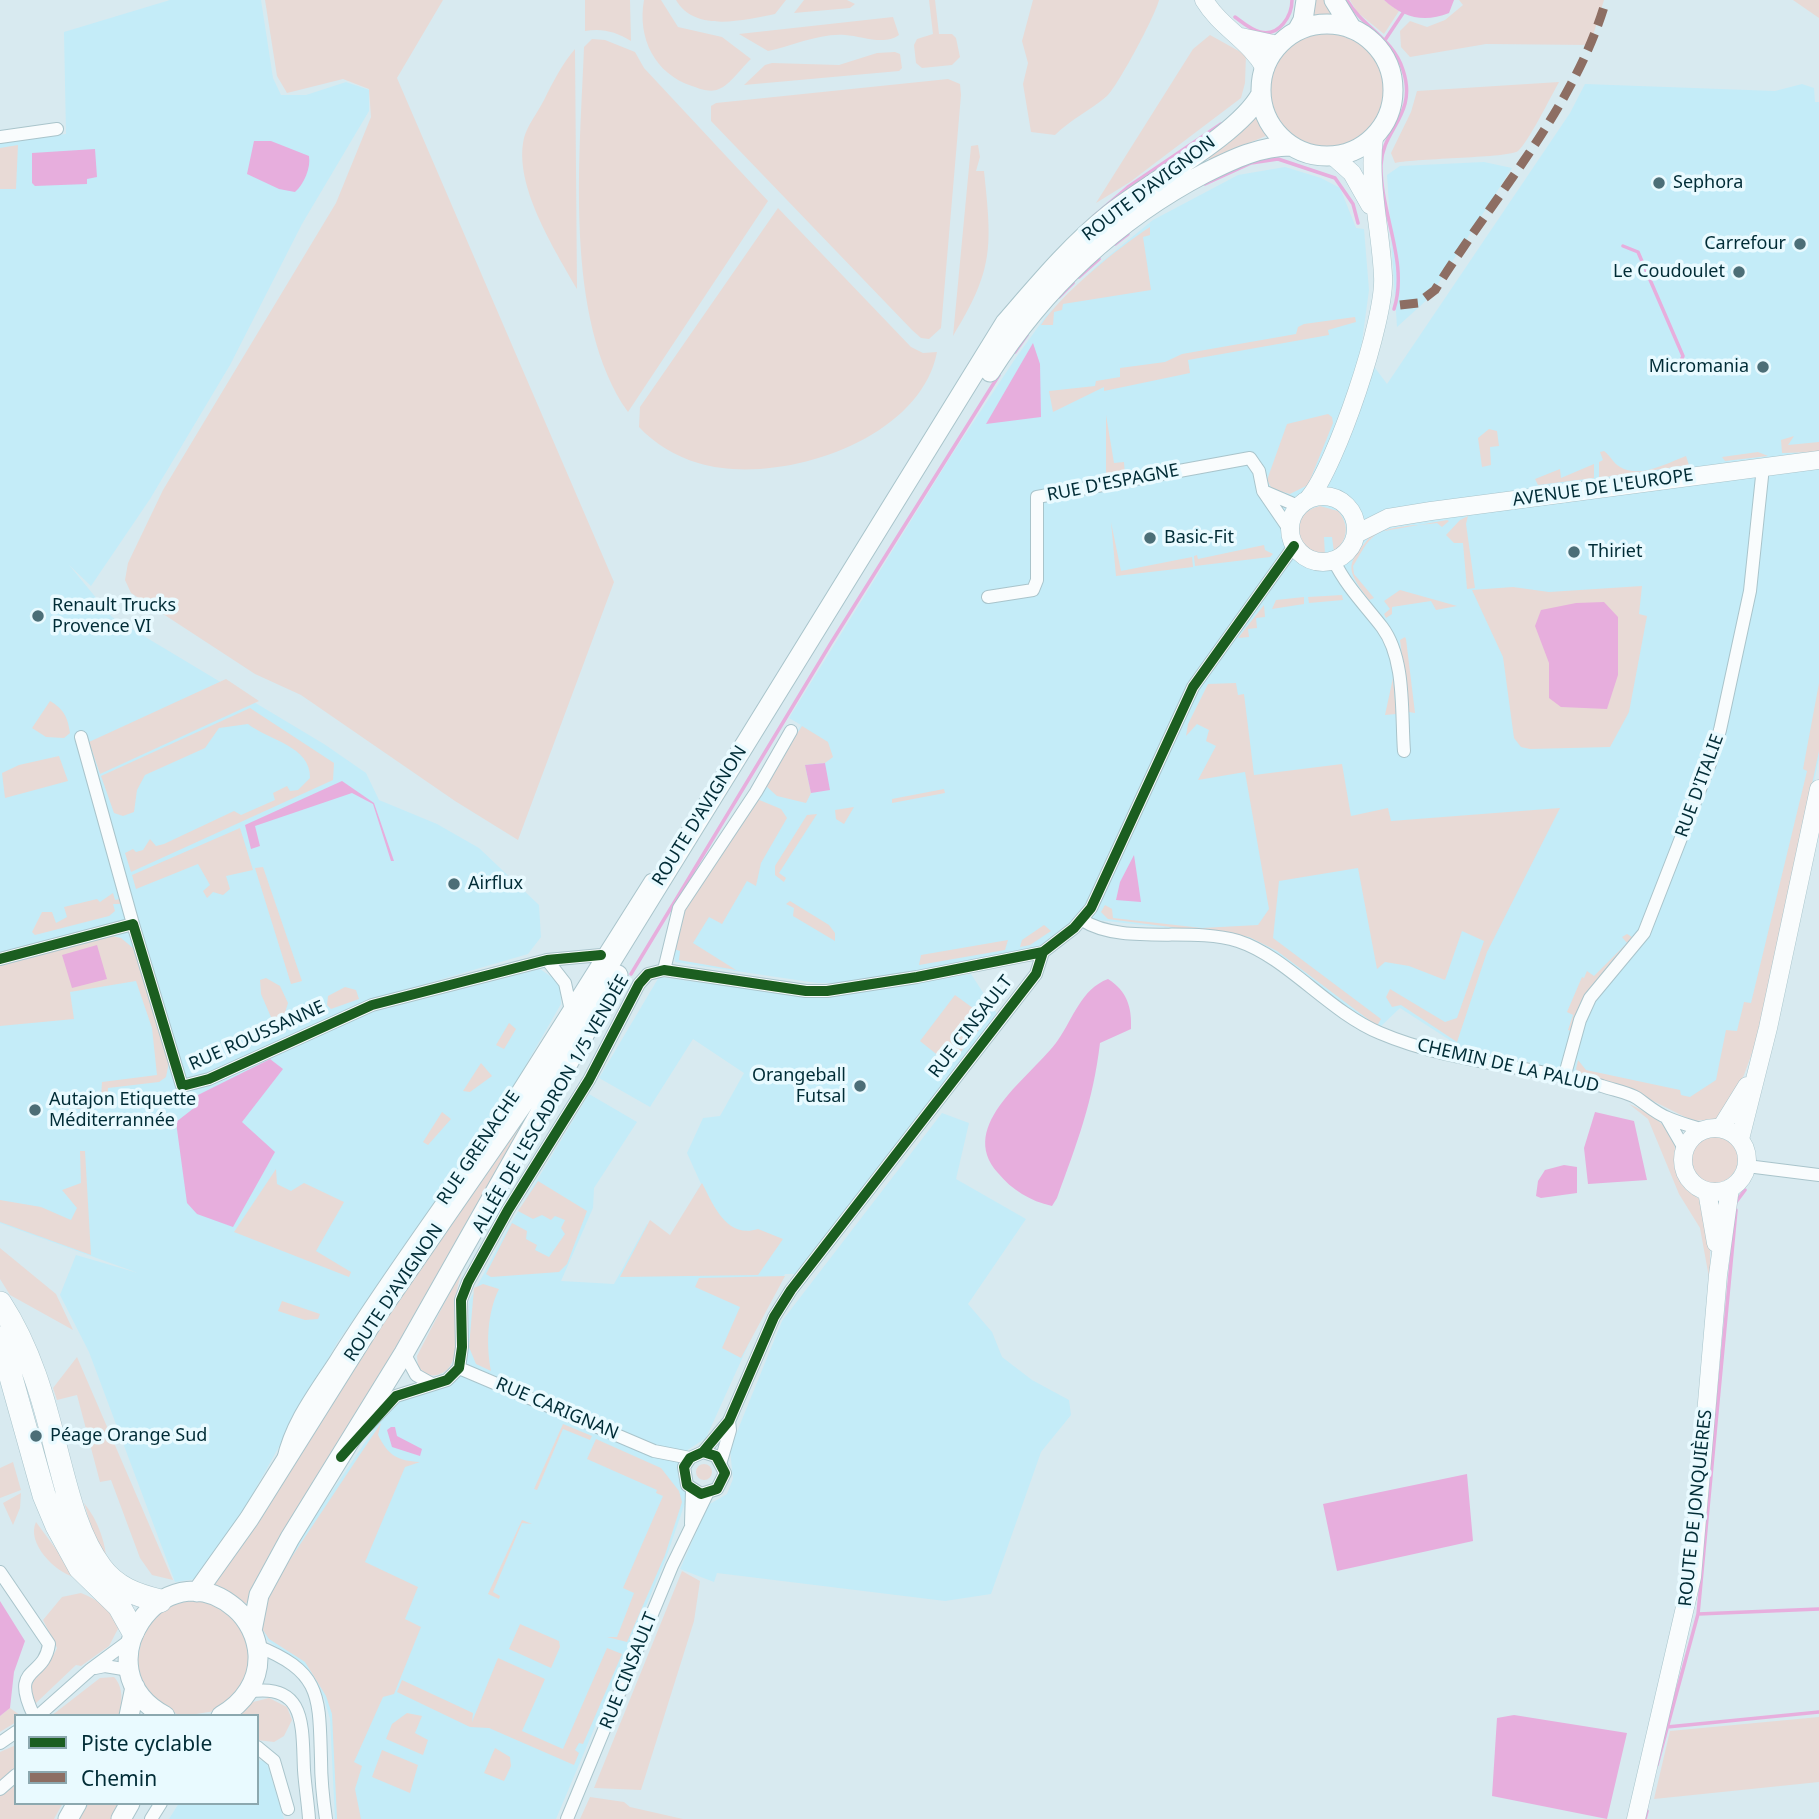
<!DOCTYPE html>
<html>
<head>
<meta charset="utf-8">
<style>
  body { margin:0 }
  #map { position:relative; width:1819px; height:1819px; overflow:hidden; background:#d8eaf0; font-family:"Noto Sans",sans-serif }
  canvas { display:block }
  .legend { position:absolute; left:14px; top:1714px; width:245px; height:91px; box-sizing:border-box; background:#e9faff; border:2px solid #8ca8af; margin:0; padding:9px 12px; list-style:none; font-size:21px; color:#012c36 }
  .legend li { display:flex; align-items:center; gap:14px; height:35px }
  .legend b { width:35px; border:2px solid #8ca8af }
</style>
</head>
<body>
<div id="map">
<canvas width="1819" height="1819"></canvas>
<ul class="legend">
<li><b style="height:9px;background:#1b5e20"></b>Piste cyclable</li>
<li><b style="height:9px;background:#8d6e63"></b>Chemin</li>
</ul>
</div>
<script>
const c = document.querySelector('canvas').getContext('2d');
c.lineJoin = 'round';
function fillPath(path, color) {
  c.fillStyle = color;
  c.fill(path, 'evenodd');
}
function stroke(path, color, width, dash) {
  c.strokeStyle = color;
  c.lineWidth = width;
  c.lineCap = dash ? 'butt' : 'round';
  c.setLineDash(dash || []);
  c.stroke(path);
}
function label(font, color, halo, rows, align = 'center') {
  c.font = font + ' "Noto Sans",sans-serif';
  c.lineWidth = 7;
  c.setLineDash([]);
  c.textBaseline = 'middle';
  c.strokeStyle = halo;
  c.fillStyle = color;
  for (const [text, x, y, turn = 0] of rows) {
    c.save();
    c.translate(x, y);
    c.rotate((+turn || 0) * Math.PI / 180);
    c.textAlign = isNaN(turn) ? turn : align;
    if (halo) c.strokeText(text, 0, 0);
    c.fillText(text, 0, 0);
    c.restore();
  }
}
fillPath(new Path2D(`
  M170,0H261L273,78L281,95H306L346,82L369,90V111L302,224L230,365L150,499L91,586L69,565L112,617L324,744L366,773L379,800L437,824L479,848L539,905L541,937L528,954L374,999L353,1017L540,969L560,983L561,1004L515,1084L451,1182L337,1343L218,1556L196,1579L175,1582L89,1352L60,1295L76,1255L138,1273L0,1223V143L66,134L64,32Z
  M1585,84L1775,91L1802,84L1814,88L1815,102H1819V758L1791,886L1732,1104L1636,1091L1583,1074L1462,1048L1400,1008L1377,1030L1232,935L1080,918L1054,939L1032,951L850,983H817L675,962L674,949L685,908L798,730L801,725L789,718L951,456L1015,359L1046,316L1099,264L1153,220L1238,175L1285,167L1321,178L1340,188L1356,228L1364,229L1369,290L1361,349L1387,384L1570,113Z
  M1484,162L1512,168L1429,298L1397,327L1387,175L1400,166Z
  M971,974L997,1014L795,1274H785L765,1308L706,1438L686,1451L678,1476L687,1497L665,1561L556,1819H335L330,1719L324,1698L312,1676L299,1662L268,1641L261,1626L262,1608L299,1540L383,1416L399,1401L447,1386L468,1356L469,1301L511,1223L589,1094L637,1122L594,1188L593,1208L561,1281L614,1284L647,1224L671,1239L701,1184L687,1153L703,1118L720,1116L744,1073L693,1039L650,1107L599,1078L659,977L818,998Z
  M942,1113L969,1123L956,1179L1026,1219L968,1304L992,1332L1002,1357L1032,1380L1069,1400L1071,1415L1041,1452L991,1594L945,1601L717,1573L714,1582L680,1569L708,1505L727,1494L733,1479L730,1449L782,1321Z
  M257,1760L265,1761L268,1766L284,1819H169L179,1803H257Z`), '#c4ecf8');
fillPath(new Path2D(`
  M265,0H443L397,78L614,582L518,840L455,801L301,695L255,674L131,593L125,580L128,563L163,490L336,203L371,117L369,89L343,79L287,93L277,76Z
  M585,0H630L631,41C616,32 603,28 585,31Z
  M644,0H661L678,27L722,37L751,59C742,67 730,85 719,89C711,93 700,89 692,86C655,74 637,38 644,0Z
  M676,0H786L775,14C744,20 695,33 676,0Z
  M804,0H847L855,4L850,8L794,13Z
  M929,0H935L939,34H952L956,38L960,57L952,65L922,68L916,63L914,45L917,39L933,34Z
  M1033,0H1159C1156,14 1118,86 1107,96C1091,110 1071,119 1055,135L1031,132L1023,84L1028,63L1022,41Z
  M1313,0H1326L1332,14L1314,16Z
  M1350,0H1384L1399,11L1384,34L1357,12Z
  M1459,0H1604L1590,45L1486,44L1410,57L1401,47L1400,31L1410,21L1427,27L1445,20L1463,5Z
  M1793,0H1819V32V18Z
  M893,17L899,35C884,46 862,36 845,35C819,33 793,46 768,51L739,34Z
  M1269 90a58 58 0 1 1 116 0a58 58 0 1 1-116 0Z
  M1210,35L1246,55L1245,83L1241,98L1130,182L1096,203L1193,49Z
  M592,39L605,40L635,52L644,68L768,201L628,412C563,320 580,156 584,47Z
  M575,49L577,289C555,250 513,185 524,138C527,126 538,112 544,100C553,82 562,64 575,49Z
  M895,52L900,54L902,68L899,71L744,85L765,65L772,63L839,65L877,53Z
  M948,79L960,84L961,95L941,328L929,339L921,338L912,330L711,121V106L716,103Z
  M1559,82C1551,96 1528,143 1518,151C1509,158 1418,158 1395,163L1391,153L1411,112L1417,91Z
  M1256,117L1268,135L1209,160L1208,155Z
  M18,145L16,189H0V148Z
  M978,145L980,157L976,171H984C992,247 994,269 953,336L971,146Z
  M778,208L911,347L923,353L937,352C920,442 776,487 698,463C675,456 655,444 639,427L640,407Z
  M1150,227V235L1143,237L1151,290L1063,304L1062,310L1054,312L1053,325H1041C1061,294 1119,247 1150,227Z
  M1355,317L1356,322L1328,330L1329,335L1188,360L1190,373L1104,391V387L1053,412L1049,391L1095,386L1096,381L1120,377V368L1165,362L1182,354L1296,334L1298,327L1304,324Z
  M1328,414L1332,417L1333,423L1308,485L1290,494L1272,489L1267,480L1287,424Z
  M1106,415L1114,463L1124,462L1125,475L1106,478Z
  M1489,429L1497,431L1499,446L1490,447L1491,465L1482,467L1478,438Z
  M1794,436L1788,445L1819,442V452L1782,453L1781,440Z
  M1604,451C1610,455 1613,463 1620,467C1640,479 1667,463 1686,456L1689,465L1599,478V462L1603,460L1600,452Z
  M1758,452L1768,456L1725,461L1722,457Z
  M1594,464V478L1538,485L1535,479L1560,469L1561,478Z
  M1320,506L1338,511C1350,525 1348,540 1334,552L1332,537H1324L1325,555L1305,548C1293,531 1299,510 1320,506Z
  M1468,516L1466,524L1475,588L1467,589L1463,543H1454L1446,535L1460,520Z
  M1447,520L1449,521L1442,527L1437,523C1419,526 1386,524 1372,538C1364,545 1359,557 1353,566L1354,574L1374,598L1369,600C1343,566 1347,565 1373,533Z
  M1111,522L1121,571L1192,557L1193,567L1116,576Z
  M1264,545L1265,550L1273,554L1270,557L1195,566L1194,556L1197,555L1198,559Z
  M1642,586L1639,614L1647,616L1629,712L1610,747L1530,749L1521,747L1514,738L1503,657L1472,590L1513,587L1549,592Z
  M1400,590L1457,606L1436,610L1431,601L1392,607V614L1386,618L1384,614L1390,609L1384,601Z
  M1342,595L1343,600L1309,603L1308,597Z
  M1304,597V604L1272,609L1276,600Z
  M1264,605L1265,617L1256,618L1257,628L1248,629L1249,637L1238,638Z
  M1405,637L1406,639L1415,713L1409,712L1400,640Z
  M1393,678L1396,714L1385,715Z
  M226,679L259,701L100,774L89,742Z
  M1236,683L1238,695L1244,694L1254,775L1342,764L1351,816L1388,808L1391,821L1560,808L1487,952L1457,1042L1401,1005L1392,1007L1386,997L1390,989L1445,1022L1457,1018L1484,941L1462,931L1445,980L1409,966L1385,962L1377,969L1358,868L1279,881L1273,938L1381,1019L1377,1026L1277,951L1249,937L1108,919L1101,912L1105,905L1112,909L1113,918L1202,928L1258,925L1269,909L1245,772L1198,780L1216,746L1206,741L1209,730L1197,724L1186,736L1188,724L1208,684Z
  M1819,683V751L1759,1034L1744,1075L1722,1116L1717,1119L1693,1121L1623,1086L1580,1074L1576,1069L1578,1060L1586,1070L1680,1090L1681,1095L1690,1097L1716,1080L1726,1030L1737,1031L1744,1002L1751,1003L1807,771L1803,769Z
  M50,701C64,709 68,718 70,733L64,738L46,737L32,728Z
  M250,708L334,763L333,780L131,872L125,853L133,849L136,852L143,850L150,839L156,846L164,844L234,811L241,815L275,800L273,793L287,786L290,791L298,790L310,778C311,746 268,740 248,724L219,728L205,748L145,775L137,790L134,812L123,816L114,813L101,776Z
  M802,726L828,742L833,757L825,763L805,765L811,793L806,803L777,796L764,784Z
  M59,756L68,781L5,798L2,773L19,765Z
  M944,789L945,793L892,803V799Z
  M757,799L781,809L787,818L761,863L756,886L747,881L722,924L709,917L693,943L736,970L679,960L680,951L674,949L685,908Z
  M854,807L844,824L836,819L835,810Z
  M817,814L779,873L786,878L784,882L775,875V866L807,815Z
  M240,828L253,870L226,876L230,889L223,895L213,892L207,898L203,891L210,885L198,864L136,889L132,875Z
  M263,867L302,981L291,984L255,868Z
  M113,893L115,900L120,899L121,904H113L115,911L109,916L35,935L32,932L42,912H52L56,923L67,917L64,907L97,899L100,902Z
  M790,901L829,925L835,933V941L793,916L794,908L786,904Z
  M1044,925L1051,931L1030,945L1020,947L1022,940Z
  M1627,934L1632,937L1591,989L1571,1031L1568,1030L1573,1015L1567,1012L1582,977L1584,978L1587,971L1594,976L1627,943L1622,937Z
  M108,935L121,938L133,948L169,1062L166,1077L159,1082L108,1088L107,1105L77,1109L78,1102L101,1098L102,1082L157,1075L152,1028L136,981L70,992L74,1019L0,1026V966Z
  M1008,940L1005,950L919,965L921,955Z
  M266,978L280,986L288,1003L283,1019L274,1024L261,994L260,980Z
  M345,987L356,990L359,999L331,1009L327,1005L328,996Z
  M955,995L988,1019L950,1065L920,1041Z
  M587,1010L403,1341L262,1571L246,1604L211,1585Z
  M509,1023L516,1029L504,1049L496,1045Z
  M481,1063L492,1076L470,1092L463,1091Z
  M1629,1104C1647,1112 1675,1127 1675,1149C1676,1163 1674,1176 1684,1187C1688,1192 1696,1196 1702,1201L1710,1243V1283L1700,1228L1679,1194L1648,1119Z
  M442,1112L451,1119L428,1145L423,1142Z
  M1690 1159a24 24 0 1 1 48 0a24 24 0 1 1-48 0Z
  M80,1151H85L91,1255L0,1222V1200L41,1207L71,1220L77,1208L62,1190L81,1183Z
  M276,1169L277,1184L291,1191L304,1183L344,1202L316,1251L351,1272L349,1277L234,1232Z
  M538,1181L587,1211L567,1264L559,1272L491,1277L486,1274L512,1223L527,1231L526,1239L537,1245L535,1250L549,1257L565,1234L561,1228L565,1220L555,1216L551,1220L542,1215L533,1219L518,1211Z
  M702,1183C713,1204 726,1239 758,1229L783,1239L758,1275L620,1277L650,1220L670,1235Z
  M0,1248L56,1294L73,1330L10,1295L0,1279Z
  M464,1265C461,1275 457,1286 456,1297C453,1318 466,1369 437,1375C428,1377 424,1372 418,1367L417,1356Z
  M785,1276L741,1358L722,1348L740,1307L695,1287L699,1278Z
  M483,1284L499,1289C487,1313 486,1345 491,1371L476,1364L469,1347L474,1288Z
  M282,1301L320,1314L318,1319L305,1320L278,1311Z
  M77,1357L173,1580L152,1575L140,1558L111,1480L100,1482L77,1395L57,1400L53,1388Z
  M381,1423L378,1435C388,1455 397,1461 420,1462L405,1467L365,1562L418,1587L405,1619L421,1627L394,1694L383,1697L354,1762L362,1766L355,1789L361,1819H337L332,1714L326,1696L305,1662L269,1639L263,1630L262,1608L277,1579Z
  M563,1424L592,1436L590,1440L563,1429L537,1490L534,1489Z
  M596,1439L661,1468L679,1491L682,1502L665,1555L627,1642L607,1637H617L634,1593L623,1588L663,1496L656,1493L657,1490L587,1459Z
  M13,1462L21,1490L0,1498V1468Z
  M696 1472a8 8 0 1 1 16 0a8 8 0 1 1-16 0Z
  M21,1493L20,1508L13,1525L3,1503Z
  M84,1503C98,1520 106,1543 107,1565L99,1552Z
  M522,1520L532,1524L522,1523L493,1592L500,1596L499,1599L488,1594Z
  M36,1522L75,1575L74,1577C55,1572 26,1543 36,1522Z
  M682,1571L700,1581L694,1621L641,1790L594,1788Z
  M81,1593C99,1600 110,1609 120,1625L109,1646L81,1666L76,1665L35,1704C21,1680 49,1668 57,1648L43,1620L62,1597Z
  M205,1599L240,1623L251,1658L242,1688L215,1711L190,1715L177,1714L159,1705L135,1672L141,1643L137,1635L164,1605Z
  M520,1624L559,1641L560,1647L551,1668L509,1649Z
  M607,1648L622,1654L583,1744L579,1743L575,1750L579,1753L574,1765L489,1728L470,1727L397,1692L402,1680L473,1713L472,1722L498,1658L545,1679L522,1731L563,1749Z
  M114,1677C124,1688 122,1702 119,1716H51L100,1678Z
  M269,1698L287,1707L292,1720L284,1736L274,1742L257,1740V1716H239L249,1703Z
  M10,1708L21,1716H16V1722L0,1732V1716Z
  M407,1713L422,1716L415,1733L428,1740L423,1755L386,1739L392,1724Z
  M1819,1717V1782L1654,1799L1670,1731Z
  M16,1745V1766L0,1782V1752Z
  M495,1748L510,1757L511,1766L504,1781L484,1773Z
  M382,1750L418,1765L410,1793L372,1777Z
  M16,1784V1803H63L54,1819H0V1795Z
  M590,1797L624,1802L630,1807L683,1819H580Z
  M85,1803H121L112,1819H75Z`), '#e8dad6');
fillPath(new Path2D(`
  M1384,0H1454L1449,13C1424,23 1404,18 1384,0Z
  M254,141H271L309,156C311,168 304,184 295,192L279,189L247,174Z
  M95,149L97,177L87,179V184L35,186L32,183V153Z
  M1033,343L1040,364L1041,417L986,424Z
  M1604,602L1618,617V675L1607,709L1561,707L1549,698V663L1535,626L1541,610L1576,603Z
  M825,763L830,790L811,793L805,765Z
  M342,781L374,803L394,861H391L373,804L352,793L255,826L260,846L251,849L245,825Z
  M1134,855L1141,902L1116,900L1120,882Z
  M97,945L107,979L72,988L62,955Z
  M1108,979C1127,991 1132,1007 1131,1029L1100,1043C1093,1102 1077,1143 1057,1198L1052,1206C1030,1201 1012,1190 998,1173C955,1125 1033,1076 1058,1040C1073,1019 1081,989 1108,979Z
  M270,1059L283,1069L242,1122L275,1152L233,1227L197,1214L187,1203L176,1122L194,1108L196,1096Z
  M1595,1112L1634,1121L1647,1180L1588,1184L1584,1148Z
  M1564,1165L1577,1167V1193L1541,1198L1536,1196L1538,1181L1545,1170Z
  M391,1427H395L397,1436L422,1449L420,1456L392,1447L387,1430Z
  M1467,1474L1473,1541L1337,1571L1323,1504Z
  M0,1601L25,1641L14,1672L10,1708L0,1716Z
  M1514,1715L1627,1733L1607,1819L1492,1796L1497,1718Z`), '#e7aedd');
stroke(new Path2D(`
  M1347,0C1362,27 1393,38 1403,70C1418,115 1382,129 1381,165C1380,213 1409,262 1394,309
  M1235,17C1242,22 1251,30 1260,32C1279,37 1292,16 1292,0
  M1385,40L1403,13
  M1205,184L1251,163L1278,159L1335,178L1353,204L1358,223
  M1094,216L1128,187L1221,124
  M1115,244L1128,234
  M1623,246L1638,252L1683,356L1676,372
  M1079,277L1099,259
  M1059,297L1073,283
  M1015,352L1027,335
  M631,974L831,643L999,375
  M1736,1202L1745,1190
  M1698,1614L1819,1609
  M1667,1727L1819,1712
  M1657,1765L1698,1614L1736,1210
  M1645,1819L1647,1811`), '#e7aedd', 3.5);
const street = new Path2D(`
  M0,137L57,129
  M1263,491L1298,506
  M1334,561C1346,586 1365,605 1382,627C1406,659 1401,713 1404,751
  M988,597L1033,590L1037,580V497L1250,458L1259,471L1263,491L1289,529
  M81,737L133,924
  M1082,920C1123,946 1190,926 1238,941C1287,957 1329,1012 1380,1033C1450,1063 1529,1065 1602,1086C1613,1090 1627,1092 1637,1098C1647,1105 1657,1114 1668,1118C1679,1123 1692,1126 1703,1130
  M0,959L133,924L182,1086L209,1079L372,1005L547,960L601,955
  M547,960L565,983L570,1006
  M664,970L679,908L756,792L791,731
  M1564,1078L1580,1020L1590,998L1644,933L1711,761L1720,730L1750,591L1763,467
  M1666,1117L1685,1150
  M485,1143L651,880
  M1747,1166L1819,1175
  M404,1353L416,1375L432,1384
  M459,1368L654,1451L690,1458
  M368,1425L396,1396L447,1380L459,1368L462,1347L461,1300L468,1282L508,1210L589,1080L639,984L648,974L664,970L806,991H827L917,977L1043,952L1074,928L1091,908L1193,687L1294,546
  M703,1452L716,1456L725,1473L717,1489L701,1494L687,1485L684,1467L690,1458L703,1452L729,1421L774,1317L791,1290L1036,974L1043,952
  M283,1460C291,1423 314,1393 335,1361C377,1294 423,1230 468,1166
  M721,1461L730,1430L729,1421
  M691,1524L692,1490
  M0,1572L49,1644C44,1680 9,1664 34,1716
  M257,1646C322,1672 319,1696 321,1759C321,1779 323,1799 326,1819
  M95,1668L105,1666L129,1670
  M247,1692C307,1681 302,1727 304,1770C305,1786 308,1803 309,1819
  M38,1716L91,1669L130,1640
  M0,1743L16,1732
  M257,1747L274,1761L288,1809
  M0,1789L16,1775
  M151,1819L161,1803
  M567,1819L672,1566L707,1494`);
const secondary = new Path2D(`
  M1204,0C1220,27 1249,40 1265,68
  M1241,37L1278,45
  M1333,156L1352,173L1370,205
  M1290 529a33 33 0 1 1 66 0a33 33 0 1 1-66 0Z
  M1309,498C1336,466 1386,319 1383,276C1381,230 1368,184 1374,137
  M1356,534L1388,518L1431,511L1819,460
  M1683 1160a32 32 0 1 1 64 0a32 32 0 1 1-64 0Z
  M1721,1128L1747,1086
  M1740,1139L1768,1028L1819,789
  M1707,1191L1716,1243
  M1636,1819L1692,1577L1718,1275L1730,1188`);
const primary = new Path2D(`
  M1334,0L1352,29
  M1261 90a66 66 0 1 1 132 0a66 66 0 1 1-132 0Z
  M1297,31L1303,20L1306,0
  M990,372C1043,288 1117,219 1205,173C1233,159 1260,146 1291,146
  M197,1592L249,1519L375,1318L525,1101L1005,323C1038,285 1070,246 1110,214C1150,182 1239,135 1261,94
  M252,1631L259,1595L290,1538L404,1353L618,975
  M129,1716L135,1687
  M165,1716C78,1670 163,1546 235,1608C248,1619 257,1637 258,1655C259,1681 244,1703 221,1716
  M68,1819L77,1803
  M121,1819L130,1803`);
const highway = new Path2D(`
  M0,1303C30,1349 44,1400 57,1453C67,1491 77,1536 101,1568C116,1588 136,1595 160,1601
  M0,1338L44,1495L57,1526L80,1568L119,1606L133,1631`);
stroke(street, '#a9c4cb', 14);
stroke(secondary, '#a9c4cb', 19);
stroke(primary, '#a9c4cb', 21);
stroke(highway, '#a9c4cb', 24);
stroke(street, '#f9fcfd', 12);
stroke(secondary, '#f9fcfd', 18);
stroke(primary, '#f9fcfd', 19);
stroke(highway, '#f9fcfd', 23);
stroke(new Path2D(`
  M1400,305L1418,303L1435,290C1494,196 1575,108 1606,0`), '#8d6e63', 9, [18, 9]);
stroke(new Path2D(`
  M0,959L133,924L182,1086L209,1079L372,1005L547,960L601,955
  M703,1452L716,1456L725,1473L717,1489L701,1494L687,1485L684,1467L690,1458L703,1452L729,1421L774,1317L791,1290L1036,974L1043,952
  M341,1457L396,1396L447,1380L459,1368L462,1347L461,1300L468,1282L508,1210L589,1080L639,984L648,974L664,970L806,991H827L917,977L1043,952L1074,928L1091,908L1193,687L1294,546`), '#1b5e20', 10);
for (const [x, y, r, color] of [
  [1659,183,7,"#4c6e77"],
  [1800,244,7,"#4c6e77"],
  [1739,272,7,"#4c6e77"],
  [1763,367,7,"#4c6e77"],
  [1150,538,7,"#4c6e77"],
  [1574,552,7,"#4c6e77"],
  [38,616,7,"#4c6e77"],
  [454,884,7,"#4c6e77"],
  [860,1086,7,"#4c6e77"],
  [35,1110,7,"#4c6e77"],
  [36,1436,7,"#4c6e77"]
]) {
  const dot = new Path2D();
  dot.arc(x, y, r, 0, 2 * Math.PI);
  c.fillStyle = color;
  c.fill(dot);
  stroke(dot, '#e9faff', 2.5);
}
label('18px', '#012c36', '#e9faff', [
  ["Sephora",1673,183],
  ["Carrefour",1786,244,"right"],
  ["Le Coudoulet",1725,272,"right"],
  ["Micromania",1749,367,"right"],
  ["Basic-Fit",1164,538],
  ["Thiriet",1588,552],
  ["Renault Trucks",52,606],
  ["Provence VI",52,627],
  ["Airflux",468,884],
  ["Orangeball",846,1076,"right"],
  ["Futsal",846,1097,"right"],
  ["Autajon Etiquette",49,1100],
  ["Méditerrannée",49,1121],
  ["Péage Orange Sud",50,1436]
], 'left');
label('18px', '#012c36', '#e9faff', [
  ["ROUTE D'AVIGNON",1149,189,-37],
  ["RUE D'ESPAGNE",1113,483,-11],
  ["AVENUE DE L'EUROPE",1603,488,-8],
  ["RUE D'ITALIE",1700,786,-70],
  ["ROUTE D'AVIGNON",700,816,-58],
  ["RUE CINSAULT",971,1027,-52],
  ["RUE ROUSSANNE",257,1036,-24],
  ["CHEMIN DE LA PALUD",1508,1066,13],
  ["ALLÉE DE L'ESCADRON 1/5 VENDÉE",551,1104,-60],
  ["RUE GRENACHE",479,1148,-56],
  ["ROUTE D'AVIGNON",394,1293,-56],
  ["RUE CARIGNAN",557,1409,23],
  ["ROUTE DE JONQUIÈRES",1696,1508,-84],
  ["RUE CINSAULT",629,1671,-68]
]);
</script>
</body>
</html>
